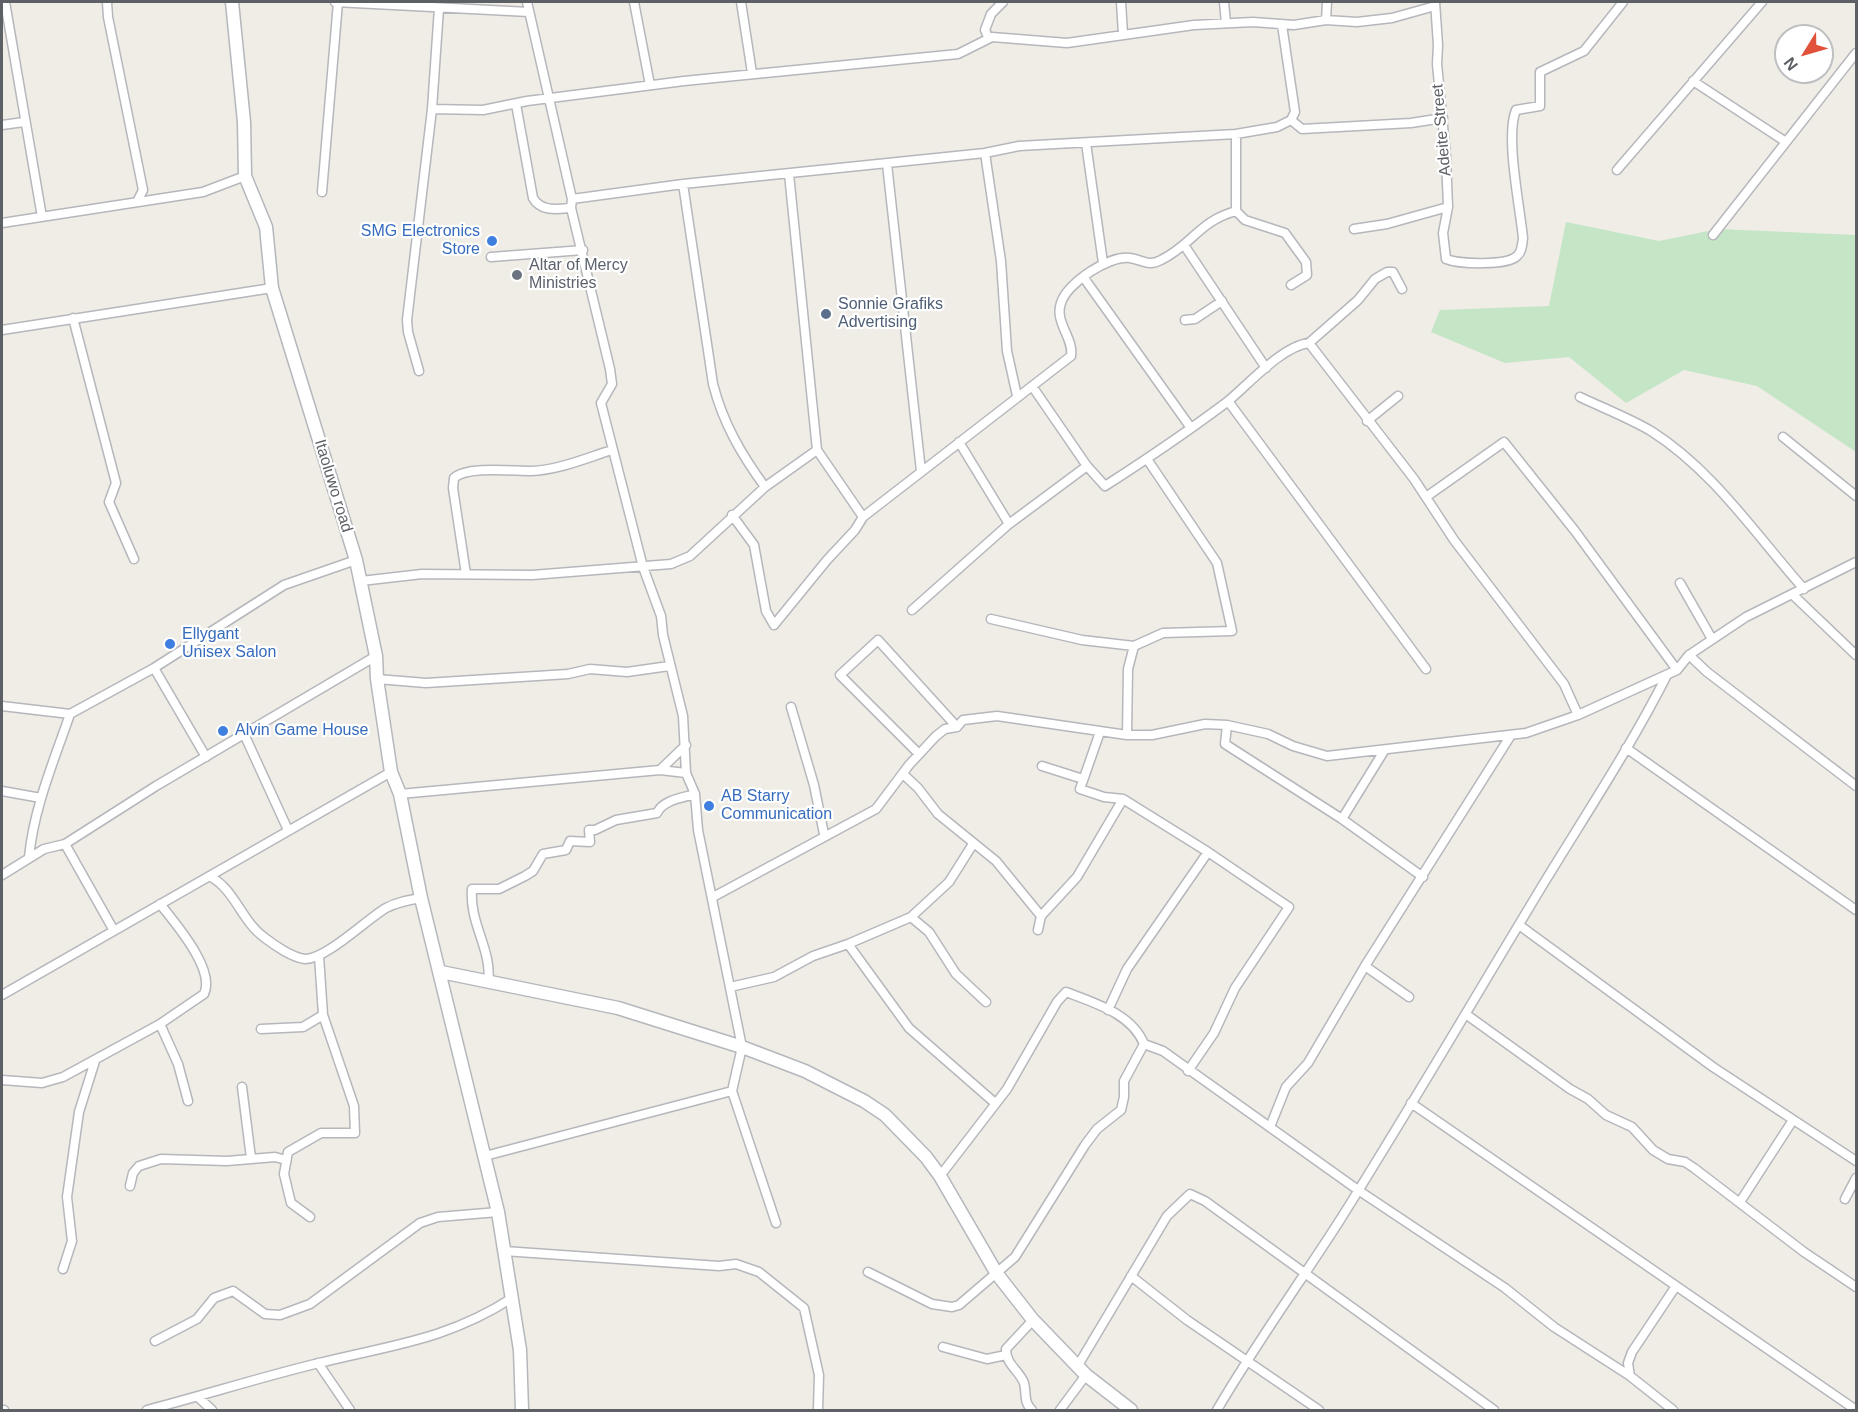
<!DOCTYPE html>
<html>
<head>
<meta charset="utf-8">
<style>
  body { margin:0 }
  #map { position:relative; width:1858px; height:1412px; overflow:hidden; background:#efede6; font-family:Helvetica,sans-serif }
  canvas { display:block }
  .frame { position:absolute; inset:0; border:3px solid #5d6065; pointer-events:none }
  .north { position:absolute; left:1774px; top:24px; width:60px; height:60px; box-sizing:border-box; background:#fff; border:2px solid #bebfc1; border-radius:50%; rotate:233deg; font-size:16px; font-weight:700; line-height:24px; text-align:center; color:#5d6065 }
  .north::after { content:''; display:block; margin:auto; width:21px; height:27px; background:#e0523b; clip-path:polygon(50% 0,100% 100%,50% 72%,0 100%) }
</style>
</head>
<body>
<div id="map">
<canvas width="1858" height="1412"></canvas>
<div class="frame"></div>
<div class="north">N</div>
</div>
<script>
const c = document.querySelector('canvas').getContext('2d');
c.lineJoin = 'round';
function fillPath(path, color) {
  c.fillStyle = color;
  c.fill(path, 'evenodd');
}
function stroke(path, color, width, dash) {
  c.strokeStyle = color;
  c.lineWidth = width;
  c.lineCap = dash ? 'butt' : 'round';
  c.setLineDash(dash || []);
  c.stroke(path);
}
function label(font, color, halo, rows, align = 'center') {
  c.font = font + ' Helvetica,sans-serif';
  c.lineWidth = 4.5;
  c.setLineDash([]);
  c.textBaseline = 'middle';
  c.strokeStyle = halo;
  c.fillStyle = color;
  for (const [text, x, y, turn = 0] of rows) {
    c.save();
    c.translate(x, y);
    c.rotate((+turn || 0) * Math.PI / 180);
    c.textAlign = isNaN(turn) ? turn : align;
    if (halo) c.strokeText(text, 0, 0);
    c.fillText(text, 0, 0);
    c.restore();
  }
}
fillPath(new Path2D(`
  M1566,222L1659,241L1718,229L1856,235V452L1757,386L1684,370L1626,403L1569,357L1505,363L1431,332L1440,310L1549,306Z`), '#c4e5c6');
const street = new Path2D(`
  M5,2L42,217
  M107,2L108,17L143,190L138,200
  M335,2L529,12
  M527,2L572,199L571,208L610,369L612,384L601,403L643,567L661,616L663,635L683,716L686,773L695,794L698,830L742,1047L732,1091L776,1223
  M634,2L650,85
  M741,2L752,73
  M1121,2L1123,34
  M1224,2L1226,23
  M1435,2L1438,45L1437,64L1446,157L1448,207L1443,233L1446,259C1459,264 1507,266 1517,256C1522,252 1522,245 1523,238C1520,207 1505,136 1516,110L1540,106V72L1584,51L1623,2
  M1326,20L1327,2
  M988,37L985,30L991,14L1003,2
  M1693,81L1786,142
  M516,104L533,198C541,212 557,209 571,208
  M432,109L483,110L527,101L684,81L958,54L992,37L1067,43L1194,25L1253,22L1294,25L1326,20L1357,22L1392,18L1435,6
  M1291,120L1302,129L1411,123L1443,118
  M2,125L24,122
  M1236,134V211L1245,220L1285,233L1306,262L1307,275L1291,285
  M1086,143L1103,263
  M985,153L1001,261L1007,351L1017,396
  M887,164L921,471
  M1617,170L1762,2
  M789,174L817,450L863,517
  M683,184L713,384C723,423 741,454 765,487
  M322,192L338,2
  M572,199L683,184L985,153L1019,146L1236,134L1277,127L1291,120L1295,112L1282,25
  M2,223L203,192L245,176
  M1354,229L1387,224L1448,207
  M1713,235L1856,53
  M1184,245L1266,368
  M491,257L583,250
  M1084,278L1191,428
  M73,318L116,483L109,502L134,559
  M1185,320L1195,319L1222,301
  M2,330L272,288
  M1309,343L1414,479L1454,540L1564,684L1578,715
  M419,371L408,332L407,320L432,109L439,8
  M1032,386L1087,466L1105,486C1147,459 1187,432 1227,402C1248,385 1282,346 1309,343L1358,300L1375,279L1387,272H1393L1402,289
  M1580,397C1603,408 1629,418 1651,431C1713,470 1756,535 1804,589
  M1228,401L1426,669
  M1367,421L1398,396
  M1783,437L1856,496
  M959,442L1009,524
  M1426,497L1504,442L1575,531L1677,670
  M732,515L754,545L766,611L774,625L827,560L855,530L863,517L1071,356C1074,338 1054,322 1061,303C1067,283 1109,255 1130,258C1143,260 1148,267 1161,260C1192,245 1199,221 1236,211
  M466,574L453,488L454,478C467,466 512,471 531,471C559,470 586,458 612,450
  M361,581L422,574L532,575L671,564L690,556L765,487L817,450
  M1680,583L1712,639
  M1792,594L1856,655
  M912,610L1009,524L1087,466
  M991,619L1082,640L1134,646
  M1689,655L1707,672L1856,786
  M154,668L206,757
  M377,679L426,683L568,674L590,669L627,672L669,666
  M2,706L70,714
  M791,707L814,785L824,834
  M1227,725L1225,744L1342,819L1423,877
  M1100,732L1080,789L1104,797L1123,799L1208,852L1289,907L1235,988L1214,1033L1188,1071
  M244,734L288,830
  M1127,735L1128,669L1134,646L1163,633L1232,631L1217,563L1147,459
  M1626,748L1856,910
  M919,754L840,675L878,640L957,727
  M1042,766L1083,779
  M660,770L686,745
  M903,774L918,788L938,814L996,861L1041,916L1038,930
  M2,791L41,798
  M400,794L660,770L686,773
  M1342,819L1384,751
  M65,844L113,929
  M29,857C34,807 54,761 70,714L154,668L284,585L356,560
  M2,875L44,849L65,844L156,786L376,656
  M211,877C235,890 242,922 265,938C274,945 293,958 305,959C325,960 367,919 386,908C397,902 409,900 421,898
  M713,897L876,809L909,765L936,736L945,729L957,727L963,720L997,716L1127,735H1152L1205,724L1227,725L1268,734L1293,746L1327,756L1526,733L1578,715L1677,670L1689,655L1746,617L1856,562
  M1041,916L1077,877L1123,799
  M911,917L929,932L956,974L986,1002
  M1519,925L1713,1067L1856,1161
  M848,944L909,1028L995,1103
  M1365,966L1511,735
  M488,983C493,951 469,924 472,889H499L525,876L533,871L543,854L566,850L570,841L590,842L589,830H595L616,820L657,813C663,800 682,798 695,794
  M730,987L774,977L813,956L848,944L911,917L949,882L973,844
  M2,995L391,772
  M1108,1010L1127,969L1208,852
  M1467,1015L1570,1089L1588,1099L1606,1115L1632,1127L1653,1150L1668,1159L1685,1162L1694,1168L1804,1252L1856,1287
  M160,1024L178,1064L188,1101
  M261,1029L303,1027L323,1015
  M2,1080L42,1083L63,1077L160,1024L204,994C216,970 175,923 160,904
  M242,1087L251,1158
  M1411,1103L1856,1410
  M1270,1127L1286,1087L1308,1063L1365,966L1409,997
  M485,1156L732,1091
  M940,1176L1007,1089L1057,1002L1066,992C1095,1003 1132,1014 1144,1044L1163,1051L1358,1190L1505,1288L1554,1327L1630,1376L1673,1410
  M130,1186L133,1173L139,1166L161,1159L227,1161L275,1157L286,1160
  M1845,1199L1856,1178
  M1740,1202L1793,1120
  M310,1217L291,1203L284,1174L288,1152L321,1133H355L354,1106L323,1015L319,956
  M504,1251L719,1266L736,1264L759,1272L804,1308L819,1375L818,1410
  M63,1269L72,1241L67,1197L79,1112L95,1061
  M868,1272L932,1304L952,1307L959,1305L1015,1257L1085,1145L1097,1129L1121,1110L1124,1097V1081L1144,1044
  M1131,1276L1187,1320L1319,1410
  M155,1341L197,1319L214,1298L233,1291L265,1314L280,1315L310,1304L420,1223L438,1217L498,1212
  M943,1347L987,1359L1006,1355
  M318,1363L350,1410
  M1077,1367L1167,1216L1190,1194L1205,1201L1494,1410
  M1630,1376L1628,1363L1632,1352L1676,1286
  M199,1398L212,1410
  M2,1410H4
  M147,1410C205,1395 261,1377 319,1363C391,1345 447,1340 512,1298
  M1032,1410C1023,1402 1027,1394 1024,1383C1019,1370 1006,1365 1006,1349L1033,1320
  M1060,1410L1086,1375
  M1217,1410C1255,1345 1299,1284 1340,1220C1411,1107 1478,992 1547,878C1588,811 1631,746 1667,675`);
const secondary = new Path2D(`
  M232,2L244,122L245,176L266,227L272,288L356,560L376,656L377,679L391,772L400,794L421,898L498,1212L520,1350L522,1410
  M441,972L618,1008L742,1047L805,1071L864,1101L885,1115L926,1157L940,1176L997,1274L1033,1320L1086,1375L1131,1410`);
stroke(street, '#b6b7bc', 11);
stroke(secondary, '#b4b7bc', 15);
stroke(street, '#fff', 8);
stroke(secondary, '#fff', 12);
for (const [x, y, r, color] of [
  [492,241,6,"#3f7fe0"],
  [517,275,6,"#6b7280"],
  [826,314,6,"#5c6f8a"],
  [170,644,6,"#3f7fe0"],
  [223,731,6,"#3f7fe0"],
  [709,806,6,"#3f7fe0"]
]) {
  const dot = new Path2D();
  dot.arc(x, y, r, 0, 2 * Math.PI);
  c.fillStyle = color;
  c.fill(dot);
  stroke(dot, '#fff', 2);
}
label('16px', '#5d6065', '#fff', [
  ["Adeite Street",1442,130,-95],
  ["Itaoluwo road",333,486,73]
]);
label('16px', '#366cbe', '#fff', [
  ["SMG Electronics",480,232,"right"],
  ["Store",480,250,"right"],
  ["Ellygant",182,635],
  ["Unisex Salon",182,653],
  ["Alvin Game House",235,731],
  ["AB Starry",721,797],
  ["Communication",721,815]
], 'left');
label('16px', '#5b616d', '#fff', [
  ["Altar of Mercy",529,266],
  ["Ministries",529,284]
], 'left');
label('16px', '#4e5e75', '#fff', [
  ["Sonnie Grafiks",838,305],
  ["Advertising",838,323]
], 'left');
</script>
</body>
</html>
